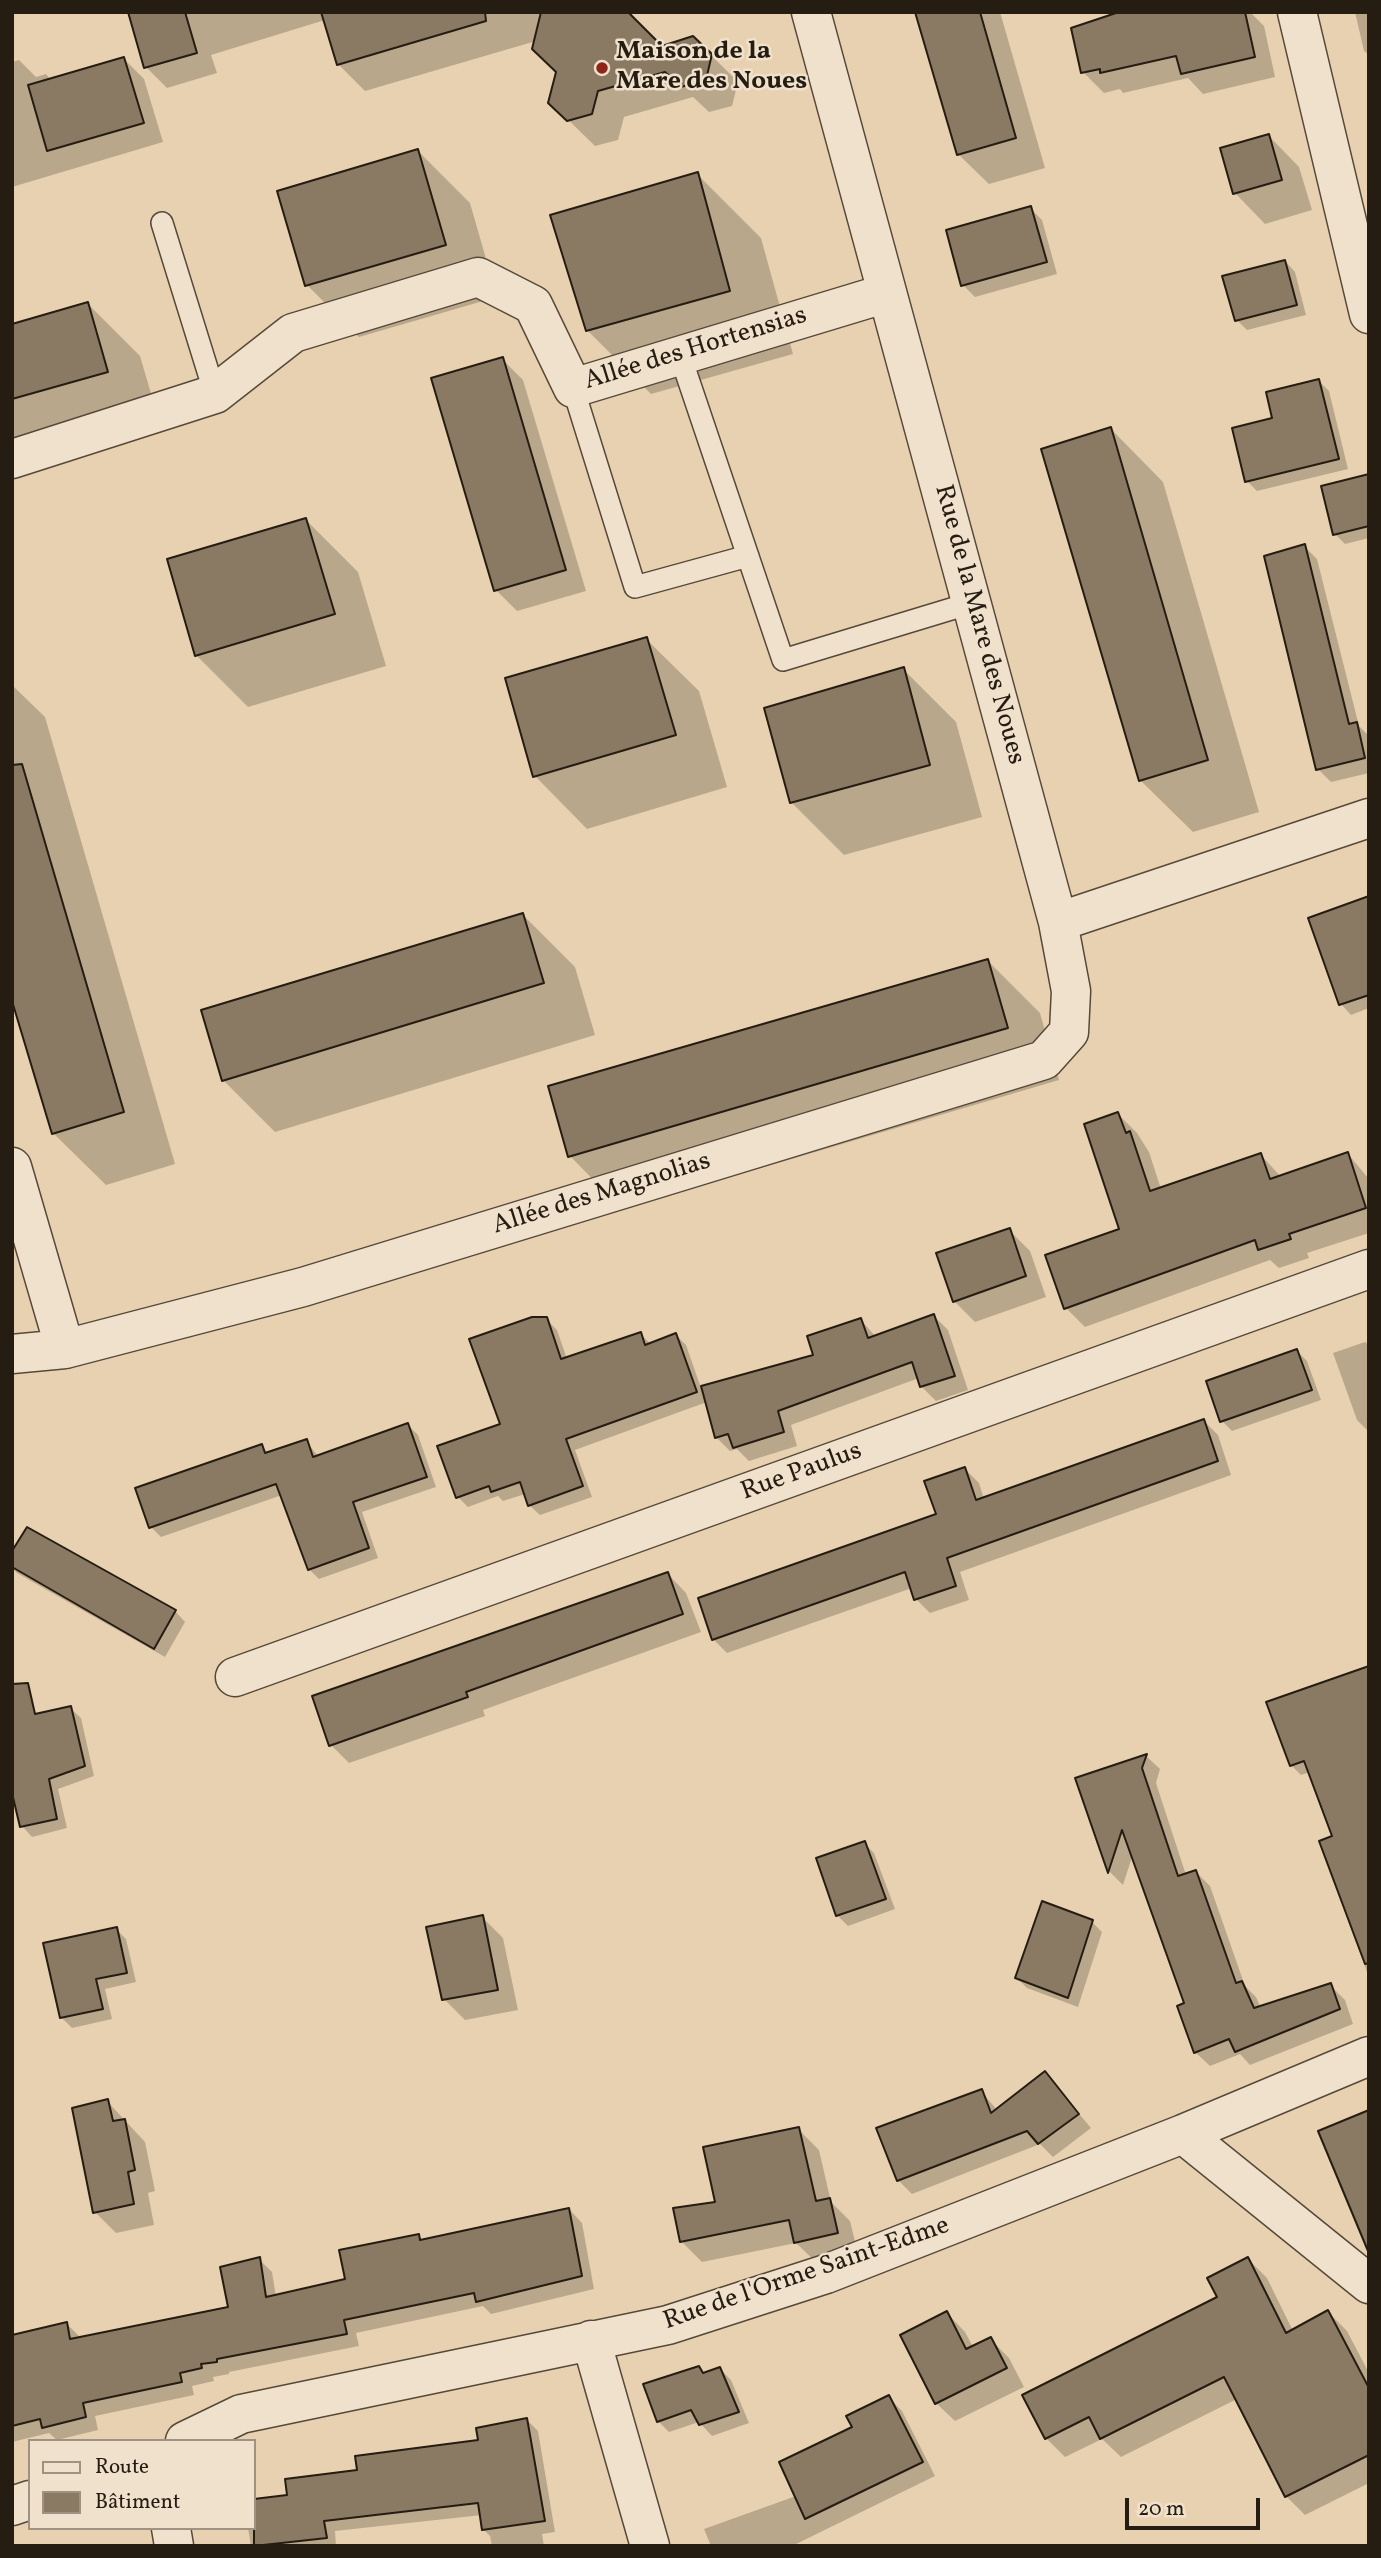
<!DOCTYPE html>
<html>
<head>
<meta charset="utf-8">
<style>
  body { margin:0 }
  #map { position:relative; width:1381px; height:2558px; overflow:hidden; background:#e8d1b0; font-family:Vollkorn,serif }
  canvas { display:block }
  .frame { position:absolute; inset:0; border:14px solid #251c12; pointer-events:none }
  .legend { position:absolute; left:28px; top:2439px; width:228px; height:91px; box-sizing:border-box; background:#f0e1cc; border:2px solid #9f9282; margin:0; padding:9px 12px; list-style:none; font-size:21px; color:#251c12 }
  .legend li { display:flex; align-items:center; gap:14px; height:35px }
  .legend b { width:35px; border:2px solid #9f9282 }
  .scale { position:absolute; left:1125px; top:2498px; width:135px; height:32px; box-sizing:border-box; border:4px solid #251c12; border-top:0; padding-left:9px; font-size:21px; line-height:24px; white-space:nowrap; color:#251c12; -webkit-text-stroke:5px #f0e1cc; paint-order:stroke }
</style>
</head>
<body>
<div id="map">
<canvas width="1381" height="2558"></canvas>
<div class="frame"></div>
<ul class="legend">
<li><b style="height:9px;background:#f0e1cc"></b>Route</li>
<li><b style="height:19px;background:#8a7a64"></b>Bâtiment</li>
</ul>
<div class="scale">20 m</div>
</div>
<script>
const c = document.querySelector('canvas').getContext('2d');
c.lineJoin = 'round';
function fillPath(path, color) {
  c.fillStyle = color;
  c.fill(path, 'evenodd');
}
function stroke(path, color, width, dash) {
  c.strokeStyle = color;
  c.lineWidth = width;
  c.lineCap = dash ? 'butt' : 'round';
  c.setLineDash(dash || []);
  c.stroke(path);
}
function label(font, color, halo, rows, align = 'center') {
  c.font = font + ' Vollkorn,serif';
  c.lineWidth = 5;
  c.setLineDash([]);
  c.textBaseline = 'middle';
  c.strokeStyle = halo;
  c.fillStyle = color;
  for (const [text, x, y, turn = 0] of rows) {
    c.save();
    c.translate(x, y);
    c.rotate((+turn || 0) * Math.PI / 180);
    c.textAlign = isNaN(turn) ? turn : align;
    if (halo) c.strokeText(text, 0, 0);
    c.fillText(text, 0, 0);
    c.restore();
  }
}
fillPath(new Path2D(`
  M130,12H557L661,48L711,55L738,82L732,106L709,112L693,97L624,117L618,140L595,146L550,102L558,72L536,41L365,91L339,65L325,20L211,55L217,73L167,88L146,67Z
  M917,12H1000L1045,168L989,184L958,154Z
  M1111,12H1250L1264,26L1275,77L1203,94L1188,78L1123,93L1120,89L1104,93L1083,72Z
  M1355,12H1369V55L1364,51Z
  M124,59L144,79L163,142L12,187V62L19,60L36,77L46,74L51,80Z
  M1269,136L1299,167L1312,210L1265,224L1235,193Z
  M418,151L470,203L497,297L359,337L307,285Z
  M697,174L761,238L793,354L651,394L587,330Z
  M1030,208L1042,220L1057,274L975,297L963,285Z
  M1285,261L1295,272L1306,315L1247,330L1237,320Z
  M88,304L140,356L160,424L12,466V326Z
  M502,359L523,380L586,591L517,611L496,590Z
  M1319,381L1329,391L1348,469L1257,491L1247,481L1274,420Z
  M1111,429L1163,482L1259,812L1193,832L1140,780Z
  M1369,476V538L1345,544L1335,534Z
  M306,520L358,572L386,666L248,707L196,655Z
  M1304,546L1317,559L1359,726L1369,736V773L1331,782L1318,769Z
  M646,639L699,691L727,787L587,829L535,776Z
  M903,669L956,722L982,817L844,855L791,802Z
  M12,685L45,717L175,1164L106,1185L53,1133L12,993Z
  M1369,897V1008L1351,1015L1341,1004Z
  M523,915L575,967L595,1035L275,1132L223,1080Z
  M988,961L1040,1013L1059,1080L622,1209L570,1156Z
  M1118,1114L1137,1133L1149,1152L1161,1189L1261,1155L1281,1177L1348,1154L1369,1179V1233L1307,1253L1309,1258L1279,1268L1270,1260L1085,1327L1066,1308L1121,1230Z
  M1009,1230L1030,1251L1046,1297L975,1322L954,1301Z
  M934,1316L948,1330L968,1390L936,1401L922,1387L919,1378L791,1425L797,1446L749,1461L737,1449L730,1451L716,1437L707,1402L575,1450L592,1497L540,1515L529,1505L525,1494L503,1501L498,1496L468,1507L458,1497L502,1425L546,1319L557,1330L567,1359L640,1334L651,1344L676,1335L686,1345L701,1388L815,1357L861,1320L876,1337Z
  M1365,1342L1369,1345V1432L1357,1420L1333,1353Z
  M1297,1351L1307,1361L1321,1400L1232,1431L1222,1421Z
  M1204,1421L1218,1435L1231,1475L960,1572L969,1600L930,1613L916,1599L912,1588L727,1653L713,1639L938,1515L965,1469L979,1483L984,1499Z
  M408,1425L418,1435L436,1487L362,1512L378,1558L319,1579L309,1569L282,1495L161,1537L151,1527L262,1446L269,1454L306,1441L318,1456Z
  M12,1555L175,1611L185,1622L165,1657L17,1573L12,1568Z
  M668,1574L686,1593L701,1632L483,1710L485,1716L349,1763L331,1745Z
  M1369,1668V1978L1322,1842L1334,1838L1310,1772L1301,1775L1291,1765Z
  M27,1706L37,1716L70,1708L81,1718L94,1776L58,1789L67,1828L32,1837L22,1826Z
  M1146,1756L1160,1769L1156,1783L1186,1875L1196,1872L1210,1886L1245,1986L1256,1997L1261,2008L1330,1985L1345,2000L1353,2024L1250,2065L1240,2054L1210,2066L1195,2052L1186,2004L1133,1854L1123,1885L1110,1872L1077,1779Z
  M864,1843L874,1853L895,1909L848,1926L837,1915Z
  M482,1917L503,1938L518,2010L465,2020L444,1999Z
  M1092,1922L1102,1932L1078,2007L1027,1988L1017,1978Z
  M116,1929L126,1939L136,1982L105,1989L112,2019L72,2028L62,2018Z
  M1045,2073L1091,2128L1053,2157L1040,2144L912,2194L898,2180L981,2091L997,2110Z
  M107,2101L145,2142L155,2191L148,2193L154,2225L116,2233L95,2212Z
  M798,2129L819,2150L831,2202L850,2221L858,2254L817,2263L796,2243L702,2262L681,2241L717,2203Z
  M569,2209L582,2223L594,2289L491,2314L483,2306L356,2333L359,2346L229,2372V2374L213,2377L214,2381L192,2386L194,2395L95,2416L98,2430L57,2440L49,2433L12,2442V2349L67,2324L80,2337L230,2308L259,2259L272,2272L276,2297L347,2281L418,2236L423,2241Z
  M1248,2259L1267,2278L1293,2331L1328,2312L1347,2331L1369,2373V2483L1305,2515L1286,2496L1237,2399L1121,2457L1102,2439L1065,2457L1046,2438L1220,2298Z
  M947,2313L965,2332L973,2347L990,2339L1009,2358L1024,2387L955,2421L936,2403Z
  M699,2368L705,2374L720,2369L731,2380L749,2423L712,2436L699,2422L669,2432L658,2421Z
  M888,2397L902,2411L935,2476L792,2546H711L704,2529L796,2496L854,2427Z
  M527,2420L538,2431L555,2532L542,2534L544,2546H492L490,2536L484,2530L482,2515L335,2531L336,2546H251L248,2528H254V2501L289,2496L359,2471L480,2442Z`), '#0003');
const building = new Path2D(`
  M128,12H185L197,53L144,68Z
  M321,12H485L486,21L337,65Z
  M541,12H628L662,46L693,36L712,54L706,80L681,87L665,72L598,91L592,114L567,121L548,103L556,72L532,49Z
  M915,12H980L1016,138L957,155Z
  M1119,12H1245L1255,57L1181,74L1176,56L1100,73V69L1081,73L1071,28Z
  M124,57L144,123L47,151L28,85Z
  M1269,134L1282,180L1233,194L1220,148Z
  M418,149L446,245L305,286L277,191Z
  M698,172L730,291L586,331L550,215Z
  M1031,206L1047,262L961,286L946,230Z
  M1285,260L1297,305L1235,321L1222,276Z
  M88,302L108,372L12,399V324Z
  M503,357L566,570L494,591L431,378Z
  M1319,379L1339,459L1245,482L1232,428L1272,418L1266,392Z
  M1111,427L1208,760L1139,781L1041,449Z
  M1369,474V526L1333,535L1321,486Z
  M306,518L335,614L195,656L167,559Z
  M1305,544L1349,724L1357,722L1365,758L1316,770L1264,556Z
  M647,637L676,735L533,777L505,678Z
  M904,667L930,765L790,803L764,708Z
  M22,764L124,1112L52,1134L12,1001V765Z
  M1369,896V995L1339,1005L1308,918Z
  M523,913L544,983L222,1081L201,1010Z
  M988,959L1008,1028L568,1157L548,1086Z
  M1118,1112L1126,1133L1130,1131L1150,1191L1261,1153L1270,1179L1348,1152L1366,1208L1289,1234L1291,1239L1258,1250L1255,1240L1064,1309L1045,1255L1119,1229L1084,1124Z
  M1010,1228L1026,1276L953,1302L936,1253Z
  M934,1314L955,1376L920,1387L912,1362L778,1411L784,1432L733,1448L728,1434L715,1438L701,1386L813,1355L807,1336L861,1318L868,1338Z
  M532,1317H547L561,1359L641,1332L645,1345L676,1333L697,1392L566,1439L583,1486L528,1506L520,1482L491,1492L489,1486L456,1498L437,1446L500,1424L469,1339Z
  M1297,1349L1312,1390L1220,1422L1206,1381Z
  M1204,1419L1218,1461L947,1558L956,1586L914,1600L905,1572L712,1640L698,1598L936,1514L924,1481L965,1467L976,1500Z
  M408,1423L427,1477L353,1502L369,1548L308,1570L276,1484L149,1528L135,1488L262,1444L265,1453L307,1439L313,1457Z
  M27,1527L176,1610L154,1649L12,1567V1551Z
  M668,1572L683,1614L466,1692L468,1697L329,1746L312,1696Z
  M1369,1666V1963L1365,1964L1319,1841L1332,1836L1304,1761L1290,1766L1266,1702Z
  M28,1683L35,1714L71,1706L85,1766L49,1779L57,1819L20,1827L12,1793V1684Z
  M1147,1754L1142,1768L1178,1876L1196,1870L1236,1983L1242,1981L1254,2008L1331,1983L1340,2009L1235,2052L1229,2039L1194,2053L1177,2006L1184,2003L1122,1830L1108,1873L1075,1778Z
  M865,1841L886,1899L836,1916L816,1858Z
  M1042,1901L1093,1920L1068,1998L1015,1978Z
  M483,1915L498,1990L442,2000L426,1927Z
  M117,1927L127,1973L96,1979L103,2009L60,2018L43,1943Z
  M1045,2071L1079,2114L1038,2144L1027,2131L897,2181L876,2128L982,2089L991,2113Z
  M108,2099L113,2121L125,2119L135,2170L128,2172L134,2204L93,2213L72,2108Z
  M1369,2110V2251H1368L1318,2131Z
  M799,2127L816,2201L830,2198L838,2233L794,2243L789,2220L680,2242L673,2208L715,2202L703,2147Z
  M569,2208L582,2276L476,2302L474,2293L344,2320L347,2334L217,2359V2362L201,2364L202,2368L180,2373L182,2382L83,2403L86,2417L42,2428L40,2419L12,2426V2335L67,2322L70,2339L228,2307L220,2267L260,2257L266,2297L345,2279L339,2250L419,2234L420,2240Z
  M1248,2257L1286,2333L1328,2310L1369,2388V2455L1285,2497L1224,2377L1100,2439L1089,2417L1045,2439L1022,2395L1217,2297L1207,2278Z
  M947,2311L966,2349L991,2337L1007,2368L935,2404L900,2335Z
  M699,2366L703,2373L720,2367L739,2412L699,2425L691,2410L657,2422L643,2384Z
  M889,2395L923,2462L805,2519L779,2462L852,2427L846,2416Z
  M527,2418L545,2521L482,2530L478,2503L324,2521L327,2538L254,2546V2499L287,2495L285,2479L357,2470L355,2456L478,2440L476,2428Z`);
fillPath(building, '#8a7a64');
stroke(building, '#251c12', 2);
const lane = new Path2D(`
  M162,223L215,394
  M680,355L783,660L971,603
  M573,388L635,587L748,556`);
const street = new Path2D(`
  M811,12L1058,922L1369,818
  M1297,12L1369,314
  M12,459L215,394L293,333L478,277L533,305L573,388L887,293
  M12,1167L65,1349
  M12,1354L65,1349L303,1287L1044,1060L1069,1032L1071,991L1058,922
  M235,1677L1369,1269
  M1183,2134L1369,2284
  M591,2340L650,2546
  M185,2441L241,2414L668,2325L826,2274L1183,2134L1369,2056
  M12,2506L30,2500
  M171,2528L174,2546`);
stroke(lane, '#56493a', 24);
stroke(street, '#56493a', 41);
stroke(lane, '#f0e1cc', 21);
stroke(street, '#f0e1cc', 38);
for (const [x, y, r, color] of [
  [602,68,7,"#8f2418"]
]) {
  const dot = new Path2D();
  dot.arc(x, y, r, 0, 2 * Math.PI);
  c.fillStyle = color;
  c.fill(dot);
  stroke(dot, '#f0e1cc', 2.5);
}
label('bold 26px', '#251c12', '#f0e1cc', [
  ["Maison de la",616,53],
  ["Mare des Noues",616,83]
], 'left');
label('26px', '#251c12', '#f0e1cc', [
  ["Allée des Hortensias",696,350,-17],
  ["Rue de la Mare des Noues",978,625,75],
  ["Allée des Magnolias",602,1195,-17],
  ["Rue Paulus",802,1473,-20],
  ["Rue de l'Orme Saint-Edme",807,2275,-19]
]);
</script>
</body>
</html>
